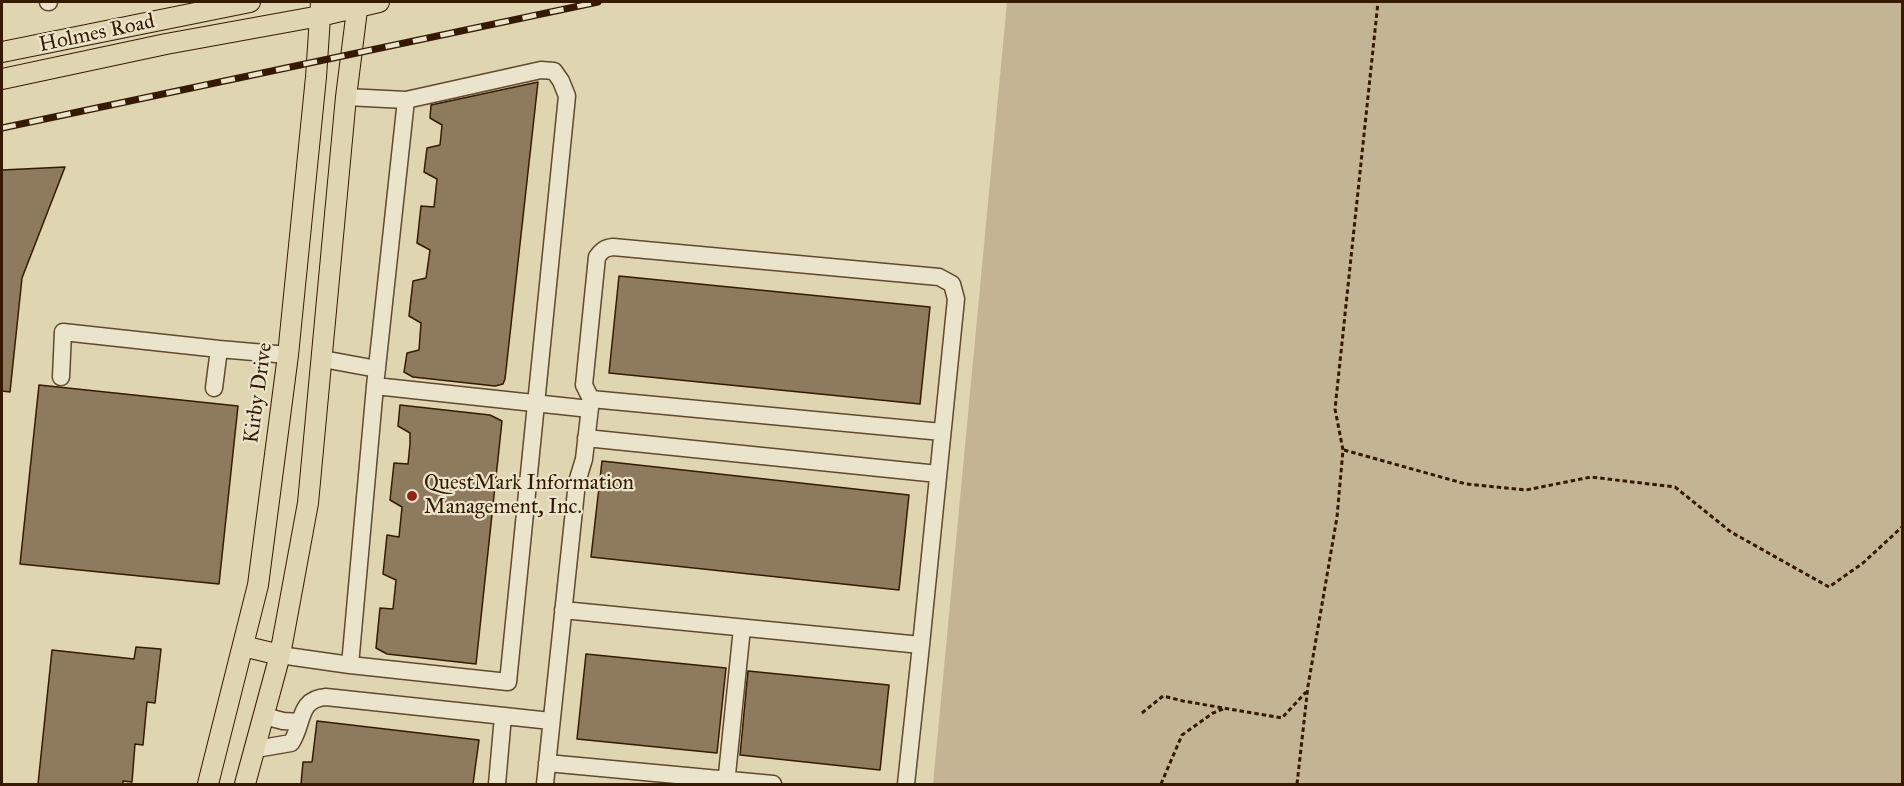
<!DOCTYPE html>
<html>
<head>
<meta charset="utf-8">
<style>
  body { margin:0 }
  #map { position:relative; width:1904px; height:786px; overflow:hidden; background:#e0d5b1; font-family:"IM FELL Great Primer",serif }
  canvas { display:block }
  .frame { position:absolute; inset:0; border:3px solid #351a01; pointer-events:none }
</style>
</head>
<body>
<div id="map">
<canvas width="1904" height="786"></canvas>
<div class="frame"></div>
</div>
<script>
const c = document.querySelector('canvas').getContext('2d');
c.lineJoin = 'round';
function fillPath(path, color) {
  c.fillStyle = color;
  c.fill(path, 'evenodd');
}
function stroke(path, color, width, dash) {
  c.strokeStyle = color;
  c.lineWidth = width;
  c.lineCap = dash ? 'butt' : 'round';
  c.setLineDash(dash || []);
  c.stroke(path);
}
function label(font, color, halo, rows, align = 'center') {
  c.font = font + ' "IM FELL Great Primer",serif';
  c.lineWidth = 4.5;
  c.setLineDash([]);
  c.textBaseline = 'middle';
  c.strokeStyle = halo;
  c.fillStyle = color;
  for (const [text, x, y, turn = 0] of rows) {
    c.save();
    c.translate(x, y);
    c.rotate((+turn || 0) * Math.PI / 180);
    c.textAlign = isNaN(turn) ? turn : align;
    if (halo) c.strokeText(text, 0, 0);
    c.fillText(text, 0, 0);
    c.restore();
  }
}
fillPath(new Path2D(`
  M1007,2H1902V784H933Z`), '#c3b593');
const building = new Path2D(`
  M538,82L505,379L503,384L495,386L413,377L404,372L407,353L419,350L421,323L409,316L413,281L426,278L430,250L417,243L421,206L434,207L437,179L424,172L427,148L440,145L442,125L430,118L431,105Z
  M65,167L22,278L10,392L2,391V170Z
  M619,276L930,307L920,404L609,373Z
  M39,385L238,406L219,584L20,564Z
  M400,405L490,415L502,421L476,664L387,654L376,648L380,608L393,609L396,580L383,574L387,535L399,537L402,507L390,500L394,463L408,464L410,444V433L398,426Z
  M602,461L909,495L899,590L591,557Z
  M136,647L161,649L155,703L147,702L143,745L135,744L132,782L123,781V784H38L52,650L134,659Z
  M586,654L726,668L717,753L577,739Z
  M748,671L889,685L880,770L740,755Z
  M317,721L479,740L473,784H301L303,762H312Z`);
fillPath(building, '#8e7b5d');
stroke(building, '#351a01', 1.5);
const minor = new Path2D(`
  M48,2H49
  M219,349L288,355
  M323,359L377,369
  M61,377L63,332L219,349L214,388
  M375,386L590,409
  M591,399L942,432
  M586,438L938,474
  M280,655L350,665L508,682L567,96L561,81L554,71L541,70L406,100L346,97
  M350,665L375,386L406,100
  M264,716L283,721L300,722
  M256,749L291,743C304,725 297,699 326,697L551,721
  M547,763L773,784
  M497,784L503,716
  M545,784L577,482L584,459L591,399L584,385L597,257C602,250 605,248 613,247L939,277L952,284L956,299L921,645L563,610
  M726,784L742,628
  M906,784L921,645`);
const major = new Path2D(`
  M2,52L250,2
  M2,79L166,44L320,16L379,2
  M243,646L280,655
  M208,784L258,585L288,355L316,77L321,2
  M245,784L280,655L308,503L346,97L358,2`);
stroke(minor, '#60492d', 19);
stroke(major, '#351a01', 22);
stroke(new Path2D(`
  M1344,450L1466,484L1526,490L1591,477L1675,487L1731,532L1829,587L1863,563L1902,527
  M1142,713L1163,696L1183,701L1282,718L1306,692
  M1161,784L1182,735L1213,713L1223,709
  M1297,784L1308,686L1337,517L1343,450L1335,409L1378,2`), '#351a01', 3, [4.5, 3]);
stroke(minor, '#ebe4cc', 16);
stroke(major, '#e0d5b1', 20);
const rail = new Path2D(`
  M2,128L598,2`);
stroke(rail, '#351a01', 7);
stroke(rail, '#ebe4cc', 4.5, [14]);
for (const [x, y, r, color] of [
  [412,496,6,"#8f2418"]
]) {
  const dot = new Path2D();
  dot.arc(x, y, r, 0, 2 * Math.PI);
  c.fillStyle = color;
  c.fill(dot);
  stroke(dot, '#ebe4cc', 2);
}
label('21px', '#351a01', '#ebe4cc', [
  ["Holmes Road",97,34,-12],
  ["Kirby Drive",259,393,-82]
]);
label('21px', '#351a01', '#ebe4cc', [
  ["QuestMark Information",424,484],
  ["Management, Inc.",424,508]
], 'left');
</script>
</body>
</html>
